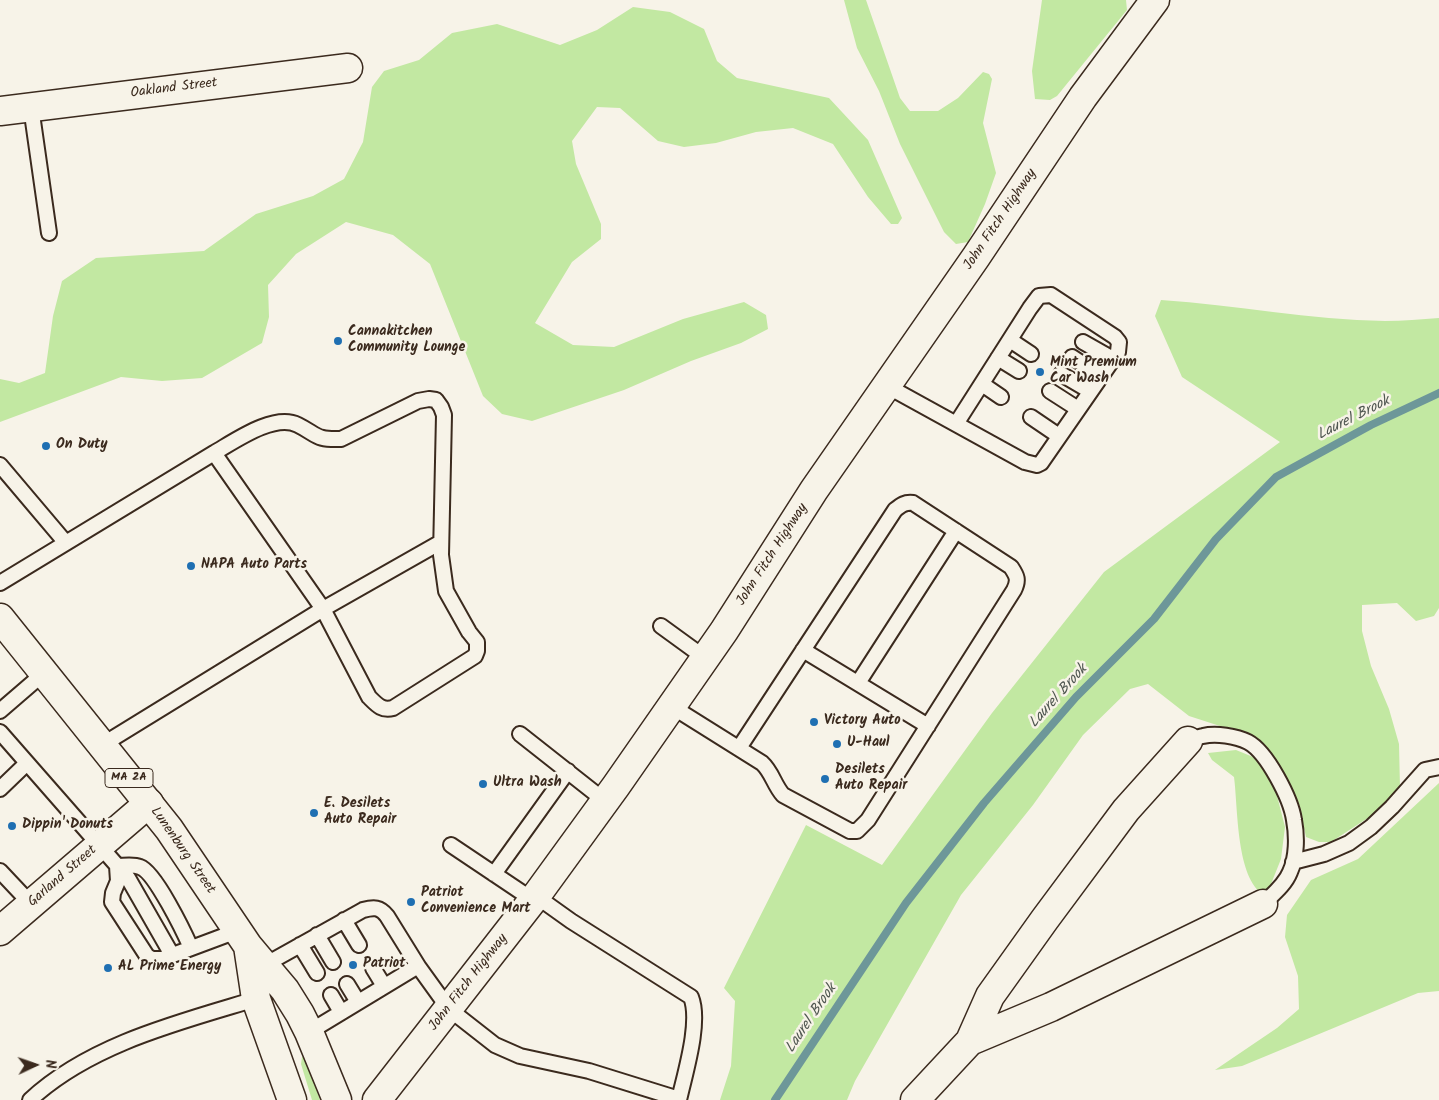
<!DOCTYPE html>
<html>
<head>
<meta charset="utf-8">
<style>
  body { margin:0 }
  #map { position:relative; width:1439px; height:1100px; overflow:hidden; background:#f7f3e8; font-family:Kalam,sans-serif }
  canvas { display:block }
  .north { position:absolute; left:10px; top:1040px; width:50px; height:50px; -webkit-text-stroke:4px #f7f3e8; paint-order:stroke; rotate:87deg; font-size:14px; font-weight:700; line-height:20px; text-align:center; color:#3b2a1e }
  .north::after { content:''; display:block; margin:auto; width:18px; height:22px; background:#3b2a1e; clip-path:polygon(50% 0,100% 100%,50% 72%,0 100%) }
</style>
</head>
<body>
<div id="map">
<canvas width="1439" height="1100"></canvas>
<div class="north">N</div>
</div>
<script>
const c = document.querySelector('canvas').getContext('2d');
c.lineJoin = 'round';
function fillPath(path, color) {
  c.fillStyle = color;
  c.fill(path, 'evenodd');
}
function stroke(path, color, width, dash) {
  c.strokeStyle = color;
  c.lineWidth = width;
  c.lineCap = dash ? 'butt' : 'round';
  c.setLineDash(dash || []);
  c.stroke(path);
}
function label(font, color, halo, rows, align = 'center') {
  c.font = font + ' Kalam,sans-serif';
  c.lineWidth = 5;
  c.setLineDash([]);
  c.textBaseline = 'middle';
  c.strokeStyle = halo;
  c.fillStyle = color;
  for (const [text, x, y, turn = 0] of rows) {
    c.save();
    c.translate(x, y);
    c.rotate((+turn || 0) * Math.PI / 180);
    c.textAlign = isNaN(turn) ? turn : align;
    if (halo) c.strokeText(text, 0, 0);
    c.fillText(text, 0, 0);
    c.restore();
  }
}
fillPath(new Path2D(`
  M844,0H866L900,98L910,111H938L958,98L983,72L989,74L992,79L983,123L996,173L985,204L968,242L956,244L944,232L900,144L879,91L857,48Z
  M1042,0H1126L1127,10L1057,96L1050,100L1035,99L1032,71Z
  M633,7L670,12L704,29L717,61L737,78L829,98L868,140L902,218L898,224H891L868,197L833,144L793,128L756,132L716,143L684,147L658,141L620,108L597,107L572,141L576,164L601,224V239L572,262L535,323L573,345L614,347L683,319L744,302L766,315L768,329L741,343L691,361L624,390L532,421L502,414L483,396L430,264L393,235L346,222L296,254L268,285L269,317L262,343L202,378L162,381L121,377L0,422V379L19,383L45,373L53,316L62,281L96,258L204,251L256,214L313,196L344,179L363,142L372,87L384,71L419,60L452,33L497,24L560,45L597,30Z
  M1161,300C1236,305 1310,320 1385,321C1403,321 1421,319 1439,318V608L1434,616L1416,621L1397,603L1362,605V631L1371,666L1389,709L1399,744L1400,788L1377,812L1331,842H1319L1306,837L1299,804L1280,768L1256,741L1223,727L1189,716L1148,684L1130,689L1083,735L1033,805L961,895L855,1081L847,1100H720L731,1066L735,1001L724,988L806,825L882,865L992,713L1104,572L1280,442L1182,377L1155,316Z
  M1236,750L1258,759L1274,784L1285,827L1281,859L1269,889L1261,893C1236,873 1238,807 1234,777L1212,760L1208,753Z
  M1439,783V991L1418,993L1242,1066L1215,1070L1277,1028L1299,1009L1298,976L1285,937L1287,915L1311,880L1358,859Z
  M302,1057H305L307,1060L320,1100H312L301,1064Z`), '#c2e8a2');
stroke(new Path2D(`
  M775,1100L906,903L984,803L1076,697L1154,619L1216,539L1276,477L1371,425L1439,393`), '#6d9799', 8);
const lane = new Path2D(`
  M31,107L49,233
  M1010,340L1031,354
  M1083,342L1113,359
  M1072,357L1101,376
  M998,358L1019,371
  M1061,374L1090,391
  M982,384L1001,397
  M887,386L1025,462L1037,465L1041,463L1118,352L1119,342L1115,337L1051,295L1039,296L1030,308L956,424
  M1050,391L1078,409
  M1031,417L1059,436
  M214,453C235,441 274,413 298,425C318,435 315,440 341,439L418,401L429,399L436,400L441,407L444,415L441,555L446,591L469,632L477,642V651L475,656L393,708C382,711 377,705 369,697L323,609L441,542
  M0,465L66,543
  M0,583L214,453L323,609L102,745
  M661,626L705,658
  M803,650L928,726
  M858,683L956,531
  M671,706L762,763C772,772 774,785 783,795L850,831H857L868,820L1014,590C1019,580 1017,576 1011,567L913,503C905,502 901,505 895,510L739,748
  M0,711L44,673
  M0,732L128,878L172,955
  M520,734L605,801
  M1188,741C1193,739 1198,737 1203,736C1216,733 1236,736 1248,742C1267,752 1291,799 1294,820C1297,836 1297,857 1290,872C1285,885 1272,895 1263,904
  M0,789L27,763
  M451,845L533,900
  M1293,862L1324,854L1349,843L1371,827L1392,807L1425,770L1439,767
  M0,871L32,905
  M494,874L568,771
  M536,896L571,921L691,997C701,1022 685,1073 679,1100
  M344,920L359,945
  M317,935L333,962
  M300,945L317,973
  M191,948C184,932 155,872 140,867C133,864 124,866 117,866L118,881L113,893L112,902L147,956L152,959H162L237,931
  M261,967L363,910C374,907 380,907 387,916L418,966L449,1009L495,1045L520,1056L589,1071L679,1099
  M373,968L384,986
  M347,984L358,1002
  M331,995L341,1012
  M309,1032L418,966
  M30,1100C90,1044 180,1022 256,999`);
const street = new Path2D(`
  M0,111L348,68
  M0,931L149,803
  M970,1041L990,996L1045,919L1126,810L1188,741
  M915,1100L970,1041L1051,1007L1263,904`);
const secondary = new Path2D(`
  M377,1100L536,896L616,786L724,631L814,490L976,257L1083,97L1155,0`);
const primary = new Path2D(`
  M0,618L169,829L248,946L285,990L300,1014L309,1032L337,1100
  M248,946L256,999L292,1100`);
stroke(lane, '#3b2a1e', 18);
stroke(street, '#3b2a1e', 31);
stroke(secondary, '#3b2a1e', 31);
stroke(primary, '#3b2a1e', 31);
stroke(lane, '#f7f3e8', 14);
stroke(street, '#f7f3e8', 28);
stroke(secondary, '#f7f3e8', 28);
stroke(primary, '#f7f3e8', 28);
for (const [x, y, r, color] of [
  [338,341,5,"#1f6fb2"],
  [1040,372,5,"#1f6fb2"],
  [46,446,5,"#1f6fb2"],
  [191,566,5,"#1f6fb2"],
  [814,722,5,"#1f6fb2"],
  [837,744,5,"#1f6fb2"],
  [825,779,5,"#1f6fb2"],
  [483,784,5,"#1f6fb2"],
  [314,813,5,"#1f6fb2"],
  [12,826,5,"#1f6fb2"],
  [411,902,5,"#1f6fb2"],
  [353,965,5,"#1f6fb2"],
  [108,968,5,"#1f6fb2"]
]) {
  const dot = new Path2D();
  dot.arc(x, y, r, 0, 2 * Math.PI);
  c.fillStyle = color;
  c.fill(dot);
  stroke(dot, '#f7f3e8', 2);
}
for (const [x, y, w] of [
  [129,778,48]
]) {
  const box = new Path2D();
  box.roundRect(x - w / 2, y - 9.5, w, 19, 4);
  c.fillStyle = '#f7f3e8';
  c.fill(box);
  stroke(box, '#3b2a1e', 1);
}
label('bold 12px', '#3b2a1e', null, [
  ["MA 2A",129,778]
]);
label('14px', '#3b2a1e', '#f7f3e8', [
  ["Oakland Street",174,89,-7],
  ["John Fitch Highway",1001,220,-56],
  ["John Fitch Highway",773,555,-57],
  ["Lunenburg Street",182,851,55],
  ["Garland Street",63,877,-41],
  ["John Fitch Highway",469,983,-52]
]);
label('bold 14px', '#3b2a1e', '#f7f3e8', [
  ["Cannakitchen",348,333],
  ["Community Lounge",348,349],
  ["Mint Premium",1050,364],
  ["Car Wash",1050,380],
  ["On Duty",56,446],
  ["NAPA Auto Parts",201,566],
  ["Victory Auto",824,722],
  ["U-Haul",847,744],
  ["Desilets",835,771],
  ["Auto Repair",835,787],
  ["Ultra Wash",493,784],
  ["E. Desilets",324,805],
  ["Auto Repair",324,821],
  ["Dippin' Donuts",22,826],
  ["Patriot",421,894],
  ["Convenience Mart",421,910],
  ["Patriot",363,965],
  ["AL Prime Energy",118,968]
], 'left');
label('italic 15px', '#505751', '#f7f3e8', [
  ["Laurel Brook",1354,419,-27],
  ["Laurel Brook",1059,697,-48],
  ["Laurel Brook",812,1019,-56]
]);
</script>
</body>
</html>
